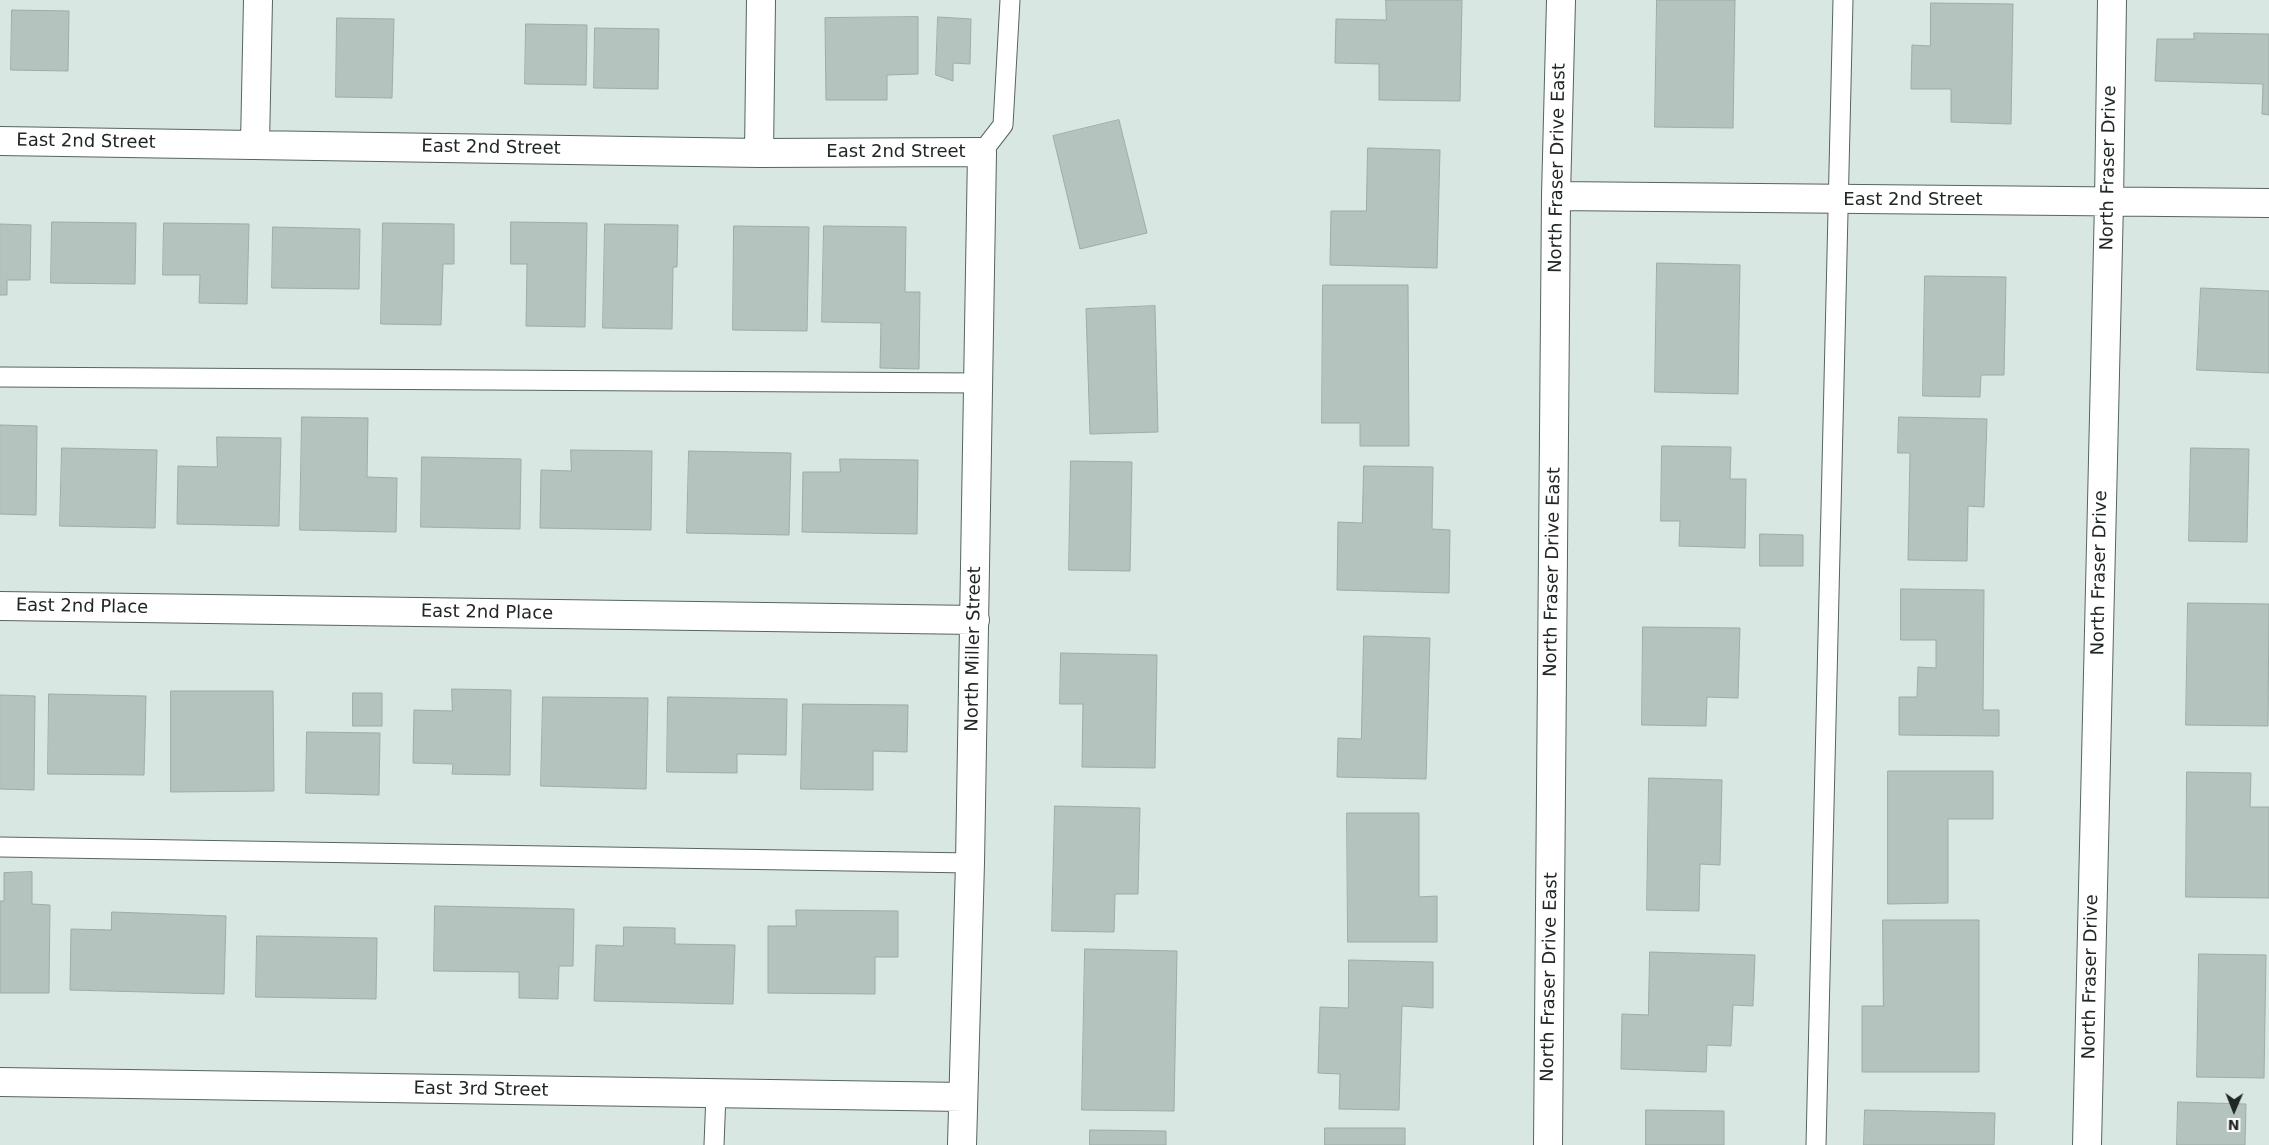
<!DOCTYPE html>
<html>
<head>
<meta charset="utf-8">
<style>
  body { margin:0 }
  #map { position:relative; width:2269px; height:1145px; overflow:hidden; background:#d8e7e1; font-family:"DejaVu Sans",sans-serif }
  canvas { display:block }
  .north { position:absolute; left:2209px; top:1085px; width:50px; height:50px; -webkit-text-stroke:4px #fff; paint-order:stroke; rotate:181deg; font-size:14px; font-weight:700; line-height:20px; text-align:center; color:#212724 }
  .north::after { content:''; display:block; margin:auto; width:18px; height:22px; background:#212724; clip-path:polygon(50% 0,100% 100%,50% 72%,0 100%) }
</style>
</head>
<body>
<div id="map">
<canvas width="2269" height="1145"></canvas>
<div class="north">N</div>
</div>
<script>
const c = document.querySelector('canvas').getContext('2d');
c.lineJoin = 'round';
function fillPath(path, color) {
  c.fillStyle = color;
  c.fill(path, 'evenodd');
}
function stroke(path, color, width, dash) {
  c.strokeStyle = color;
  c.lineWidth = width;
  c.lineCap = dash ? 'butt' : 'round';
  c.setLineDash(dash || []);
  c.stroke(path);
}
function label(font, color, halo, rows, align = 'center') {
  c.font = font + ' "DejaVu Sans",sans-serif';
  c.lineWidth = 4;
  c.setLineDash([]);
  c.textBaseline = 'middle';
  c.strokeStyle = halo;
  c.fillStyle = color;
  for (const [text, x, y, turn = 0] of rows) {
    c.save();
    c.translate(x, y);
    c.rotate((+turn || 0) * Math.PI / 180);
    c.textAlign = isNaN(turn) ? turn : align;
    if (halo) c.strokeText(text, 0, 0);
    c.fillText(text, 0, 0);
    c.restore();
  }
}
const building = new Path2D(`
  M1386,0H1462L1460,101L1379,100V64L1335,63L1336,19L1386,20Z
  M1657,0H1735L1733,128L1655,127Z
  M1931,3L2013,4L2011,124L1951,122V89H1911L1912,45L1930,46Z
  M12,10L69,11L68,71L11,70Z
  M918,17V74L887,75V100H826L825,18Z
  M938,17L971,19L970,64L953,63V81L936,75Z
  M337,18L394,19L392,98L336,97Z
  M526,24L587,25L586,85L525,84Z
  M595,28L659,29L658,89L594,88Z
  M2194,33L2269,34V115L2262,114L2263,84L2155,81L2157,39H2194Z
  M1119,120L1147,233L1080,249L1053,136Z
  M1368,148L1440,150L1437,268L1330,265L1331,211H1366Z
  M52,222L136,223L135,284L51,283Z
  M511,222L587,223L585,327L526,326L527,264H511Z
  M164,223L249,224L247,304L199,303L200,275H163Z
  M383,223L454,224V264H443L441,325L381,324Z
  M0,224L31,225L30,280H7V295H0Z
  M605,224L678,225L677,267H673L672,329L603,328Z
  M734,226L809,227L807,331L733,330Z
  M824,226L906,227L905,292H920L919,369L880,368L881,323L822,322Z
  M273,227L360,229L359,289L272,288Z
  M1657,263L1740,265L1738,394L1655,392Z
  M1925,276L2006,277L2004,375H1981L1980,397L1923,396Z
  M1323,285H1408L1409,446H1360V423H1322Z
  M2201,288L2269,291V373L2197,370Z
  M1155,306L1158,432L1090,434L1086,309Z
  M302,417L368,418L367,477L397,478L396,532L300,530Z
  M1899,417L1987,419L1984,507L1968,506L1967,561L1908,560L1910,453H1898Z
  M0,425L37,426L36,515L0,514Z
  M217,437L281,438L279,526L177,524L178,466L217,467Z
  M1662,446L1731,447L1730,479H1746L1745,548L1679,546L1680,521H1661Z
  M62,448L157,450L155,528L60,526Z
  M2191,448L2249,449L2247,542L2189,541Z
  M571,450L652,451L651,530L540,528L541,470L571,471Z
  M689,451L791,453L789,535L687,533Z
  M422,457L521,459L520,529L421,527Z
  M840,459L918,460L917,534L802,532L803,472H840Z
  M1071,461L1132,462L1130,571L1069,570Z
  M1364,466L1433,467L1432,529L1450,530L1449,593L1337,590L1338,522L1362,523Z
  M1760,534L1803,535V566H1760Z
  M1901,589L1984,590L1983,710H1999V736L1899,735V697H1917L1918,667L1936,668V640H1901Z
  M2188,603L2269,604L2268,726L2186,725Z
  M1643,627L1740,628L1738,698L1707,697L1706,726L1642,725Z
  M1364,636L1430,638L1426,779L1337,777L1338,738L1361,739Z
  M1061,653L1157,655L1155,768L1082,767L1083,704H1060Z
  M452,689L511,690L510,775L452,774L453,764L413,763L414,710L452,711Z
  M171,691H273L274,791L171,792Z
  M353,693H382V726H353Z
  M49,694L146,696L144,775L48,774Z
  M0,695L35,696L34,790L0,789Z
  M543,697L648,698L646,789L541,786Z
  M668,697L787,699L786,755L737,754V773L667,772Z
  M803,704L908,705L907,752L873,751V790L801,789Z
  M307,732L380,733L379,795L306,793Z
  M1888,771H1993V819H1948V903L1888,904Z
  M2187,772L2251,773L2250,807H2269V898L2186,897Z
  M1649,778L1722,780L1720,865L1700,864L1699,911L1647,910Z
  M1055,806L1140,808L1138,894H1115L1114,932L1052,931Z
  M1347,813H1419V897L1437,896V942H1348Z
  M32,872V904L50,905L49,993H0V901H4V873Z
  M435,906L574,909L573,966H559L558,999L519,998V972L434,971Z
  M796,910L898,911V957H875V994L768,993V926H796Z
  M112,912L226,916L224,994L70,990L71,929L111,930Z
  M1883,920H1979V1072H1862V1006H1883Z
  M624,927L675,928V944L735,945L733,1004L594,1001L596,945L623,946Z
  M257,936L377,938L376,999L256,997Z
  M1085,949L1177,951L1174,1111L1082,1110Z
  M1650,952L1755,955L1753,1006L1733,1005L1731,1046L1707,1045L1706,1072L1621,1069L1622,1014L1648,1015Z
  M2199,954L2266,955L2264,1078L2197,1077Z
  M1349,960L1433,962V1008L1402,1006L1399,1110L1339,1109L1340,1074L1318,1073L1320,1007L1348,1008Z
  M2178,1102L2246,1104L2245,1145H2177Z
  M1646,1110L1724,1111V1145H1646Z
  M1865,1110L1995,1113L1994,1145H1864Z
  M1325,1128H1405V1145H1325Z
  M1090,1130L1166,1131V1145H1090Z`);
fillPath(building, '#b4c3bd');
stroke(building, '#9eaca6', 1);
const lane = new Path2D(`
  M982,152L1003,125L1010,0
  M0,377L979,383
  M0,847L970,863
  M714,1145L716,1094
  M1816,1145L1843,0`);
const street = new Path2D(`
  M0,141L759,153L982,152L970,863L962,1145
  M255,144L258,0
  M759,153L761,0
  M1556,196L2269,203
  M0,606L975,620
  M0,1082L963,1097
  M1548,1145L1556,196L1561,0
  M2087,1145L2109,202L2112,0`);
stroke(lane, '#57645f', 21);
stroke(street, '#57645f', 30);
stroke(lane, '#fff', 19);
stroke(street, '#fff', 28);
label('18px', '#212724', '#fff', [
  ["East 2nd Street",86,142,1],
  ["East 2nd Street",491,148,1],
  ["East 2nd Street",896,152],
  ["North Fraser Drive East",1558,168,-89],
  ["North Fraser Drive",2109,168,-89],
  ["East 2nd Street",1913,200],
  ["North Fraser Drive East",1553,572,-89],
  ["North Fraser Drive",2100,573,-89],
  ["East 2nd Place",82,607,1],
  ["East 2nd Place",487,613,1],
  ["North Miller Street",974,649,-89],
  ["North Fraser Drive East",1550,977,-89],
  ["North Fraser Drive",2091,977,-89],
  ["East 3rd Street",481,1090,1]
]);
</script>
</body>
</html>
